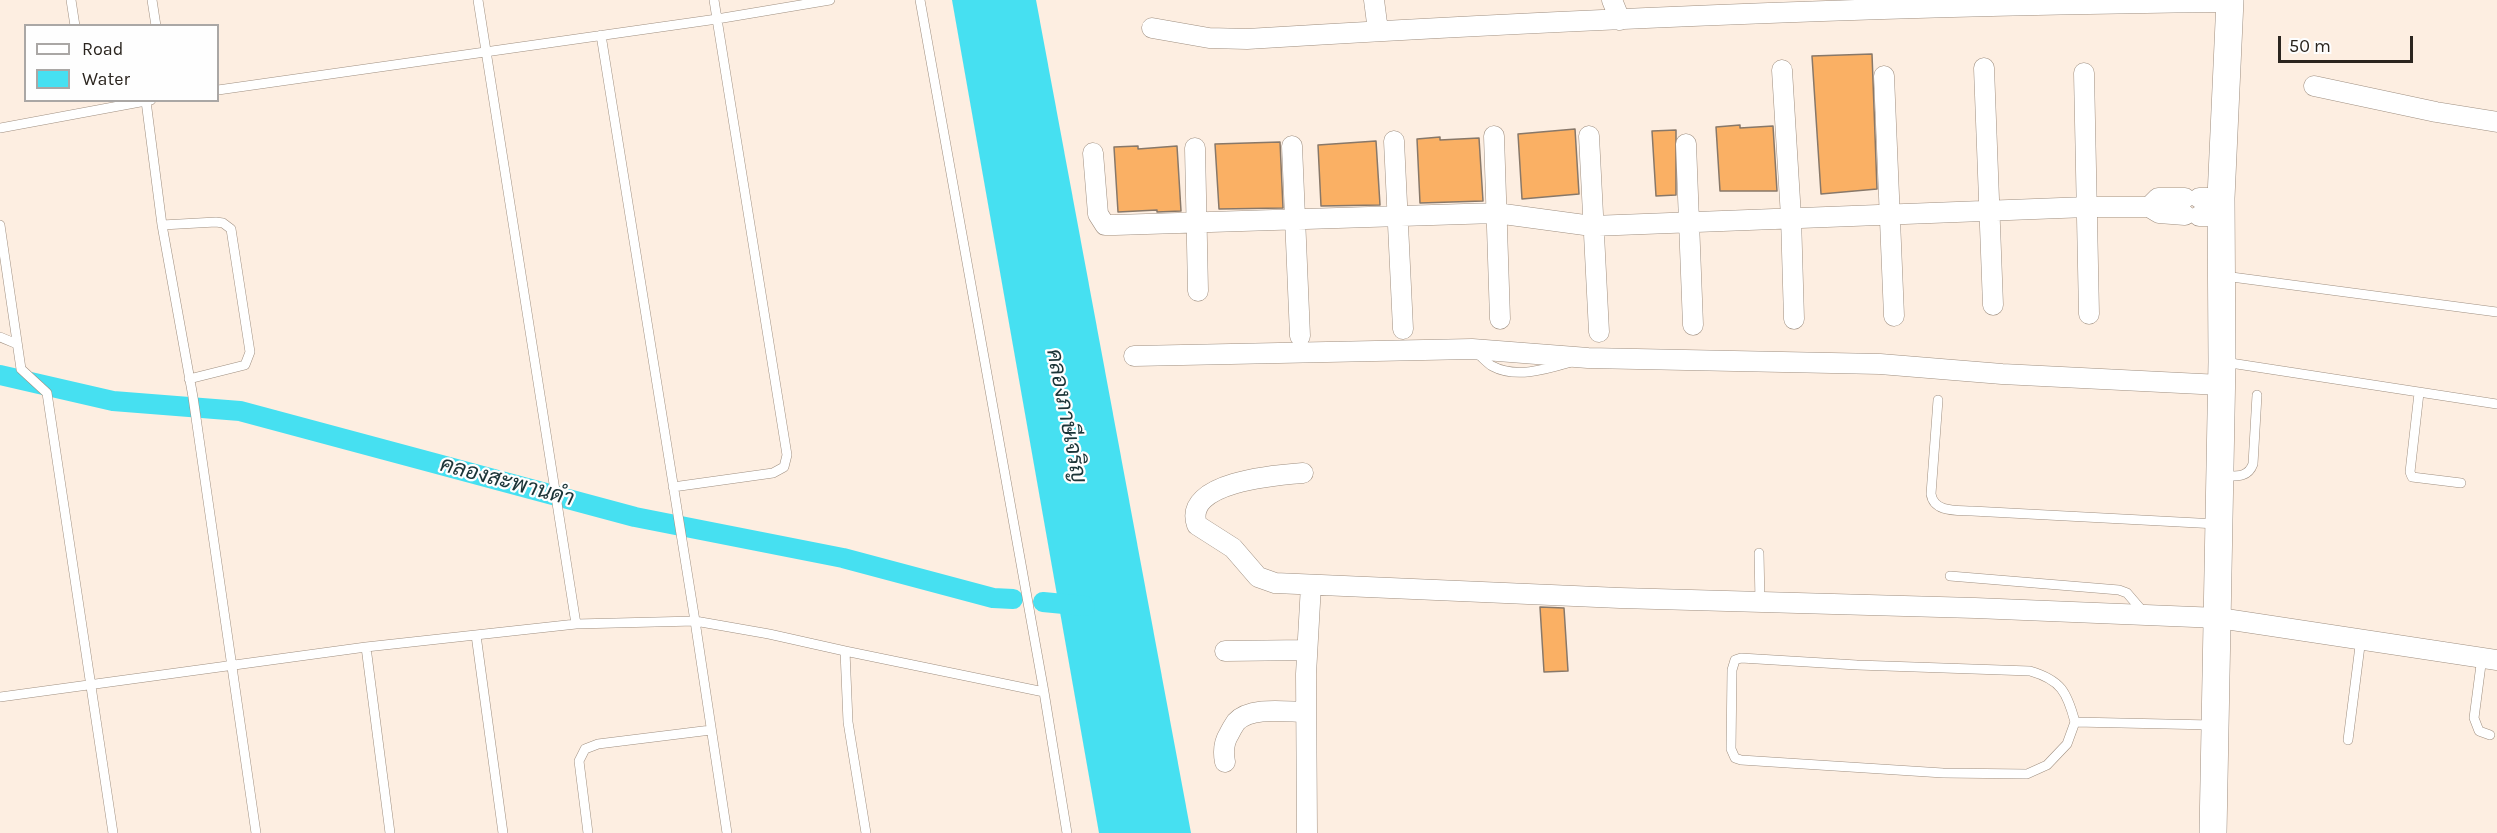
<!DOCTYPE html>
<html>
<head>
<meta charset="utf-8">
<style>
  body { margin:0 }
  #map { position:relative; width:2497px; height:833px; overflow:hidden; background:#fdeee1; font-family:Karla,sans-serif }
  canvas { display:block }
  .legend { position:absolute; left:24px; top:24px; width:195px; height:78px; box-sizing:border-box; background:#fefefe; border:2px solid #aaa7a5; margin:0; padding:8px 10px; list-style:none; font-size:18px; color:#2b251f }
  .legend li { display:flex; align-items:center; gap:12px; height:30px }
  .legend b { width:30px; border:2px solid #aaa7a5 }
  .scale { position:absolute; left:2278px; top:36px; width:135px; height:27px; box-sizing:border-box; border:3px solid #2b251f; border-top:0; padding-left:8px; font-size:18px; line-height:21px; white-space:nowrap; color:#2b251f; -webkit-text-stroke:4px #fefefe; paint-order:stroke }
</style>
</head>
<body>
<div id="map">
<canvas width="2497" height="833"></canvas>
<ul class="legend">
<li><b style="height:8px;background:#fff"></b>Road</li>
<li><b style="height:16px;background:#46e0f1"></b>Water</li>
</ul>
<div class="scale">50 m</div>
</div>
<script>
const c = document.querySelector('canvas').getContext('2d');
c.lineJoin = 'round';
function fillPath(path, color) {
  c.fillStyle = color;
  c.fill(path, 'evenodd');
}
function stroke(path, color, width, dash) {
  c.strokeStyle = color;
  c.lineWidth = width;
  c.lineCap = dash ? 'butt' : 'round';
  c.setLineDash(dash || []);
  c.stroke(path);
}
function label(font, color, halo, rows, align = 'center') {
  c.font = font + ' Karla,Sarabun,sans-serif';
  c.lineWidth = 4.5;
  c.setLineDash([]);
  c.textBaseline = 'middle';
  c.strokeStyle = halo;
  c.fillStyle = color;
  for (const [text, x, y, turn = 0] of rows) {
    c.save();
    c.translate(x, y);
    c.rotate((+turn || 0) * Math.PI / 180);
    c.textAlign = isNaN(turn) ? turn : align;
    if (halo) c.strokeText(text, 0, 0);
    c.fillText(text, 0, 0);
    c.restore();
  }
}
fillPath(new Path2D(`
  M952,0H1036L1191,833H1099Z`), '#46e0f1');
stroke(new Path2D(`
  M0,375L113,401L240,411L635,517L843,558L993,598L1013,599
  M1043,602L1085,606`), '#46e0f1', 20);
const building = new Path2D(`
  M1872,54L1877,189L1821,194L1812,56Z
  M1740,125V128L1773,126L1777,191H1720L1716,127Z
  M1575,129L1579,194L1522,199L1518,134Z
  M1676,130V195L1656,196L1652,131Z
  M1440,137V140L1479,138L1483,201L1420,203L1417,139Z
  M1376,141L1380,205L1321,206L1318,145Z
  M1280,142L1283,208L1219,209L1215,144Z
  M1138,146V149L1177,146L1181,211L1157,212V210L1118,212L1114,147Z
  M1540,607L1564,608L1568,671L1544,672Z`);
fillPath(building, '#fab064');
stroke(building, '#887869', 1.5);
const lane = new Path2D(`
  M71,0L75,26
  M152,0L156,26
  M478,0L576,624
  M714,0L717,19L830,0
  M920,0L1044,692L1067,833
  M601,35L695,621L727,833
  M218,90L717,19L787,455L784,467L773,473L673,487
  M146,101L162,225L193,397L256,833
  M0,128L151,100
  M0,225L21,369L47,393L113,833
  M162,225L216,222L223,223L231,229L250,352L245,365L189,379
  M2224,276L2497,312
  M0,337L17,344
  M1477,353C1482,357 1487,363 1492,366C1516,379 1547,369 1571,362
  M2224,362L2497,404
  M2419,393L2410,472L2412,477L2461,483
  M1938,400L1931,494C1934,513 1957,510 1972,511L2217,524
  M2223,476C2236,476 2248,478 2253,464L2257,395
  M1759,553L1760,602
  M1950,576L2119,590L2127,593L2145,614
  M476,635L503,833
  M366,647L390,833
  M845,651L1044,692
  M2482,657L2474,718L2479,731L2490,735
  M0,697L366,647L576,624L695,621L769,634L845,651L848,722L866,833
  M2075,722L2067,744L2047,765L2027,774L1943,773L1741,760L1735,758L1731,749L1732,670L1735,660L1741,658L1857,665L2030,671C2061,680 2067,692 2075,722L2212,725
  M2348,740L2361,638
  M588,833L579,761L585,749L598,744L711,730`);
const street = new Path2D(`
  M1374,0L1378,31
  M1612,0L1620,20
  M1152,28L1209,38L1247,39C1574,19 1902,5 2230,2
  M1984,68L1993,305
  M1782,70L1791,217L1794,319
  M2084,73L2089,314
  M1884,76L1894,316
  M2314,86L2436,112L2497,122
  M1494,136L1500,319
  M1589,136L1599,332
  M1394,141L1403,329
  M1686,144L1693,325
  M1292,146L1300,336
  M1195,148L1198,291
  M1093,153L1098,214L1105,225H1115L1496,213L1592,226L2087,207H2149L2159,213L2185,215
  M2199,198H2221
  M2149,207L2158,198H2185
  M2199,216H2221
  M1134,356L1472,349L1588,358L1880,364L2002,374L2221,385
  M1303,473C1276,475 1182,482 1197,525L1233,548L1258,577L1275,583L1620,598L1975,608L2219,618L2497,660
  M1225,651L1307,650
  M1225,762C1223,752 1224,742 1229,734C1231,730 1234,725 1236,722C1251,706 1287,712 1306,712
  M1307,833L1306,674L1311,585`);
const secondary = new Path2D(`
  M2213,833L2222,362L2221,198L2230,0`);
stroke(lane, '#9f8f80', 10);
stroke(street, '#9f8f80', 21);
stroke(secondary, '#9f8f80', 28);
stroke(lane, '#fff', 9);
stroke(street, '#fff', 20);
stroke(secondary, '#fff', 27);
label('italic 22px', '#1b3437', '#fefefe', [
  ["คลองภาษีเจริญ",1066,416,79],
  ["คลองสะพานดำ",507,482,15]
]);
</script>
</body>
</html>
